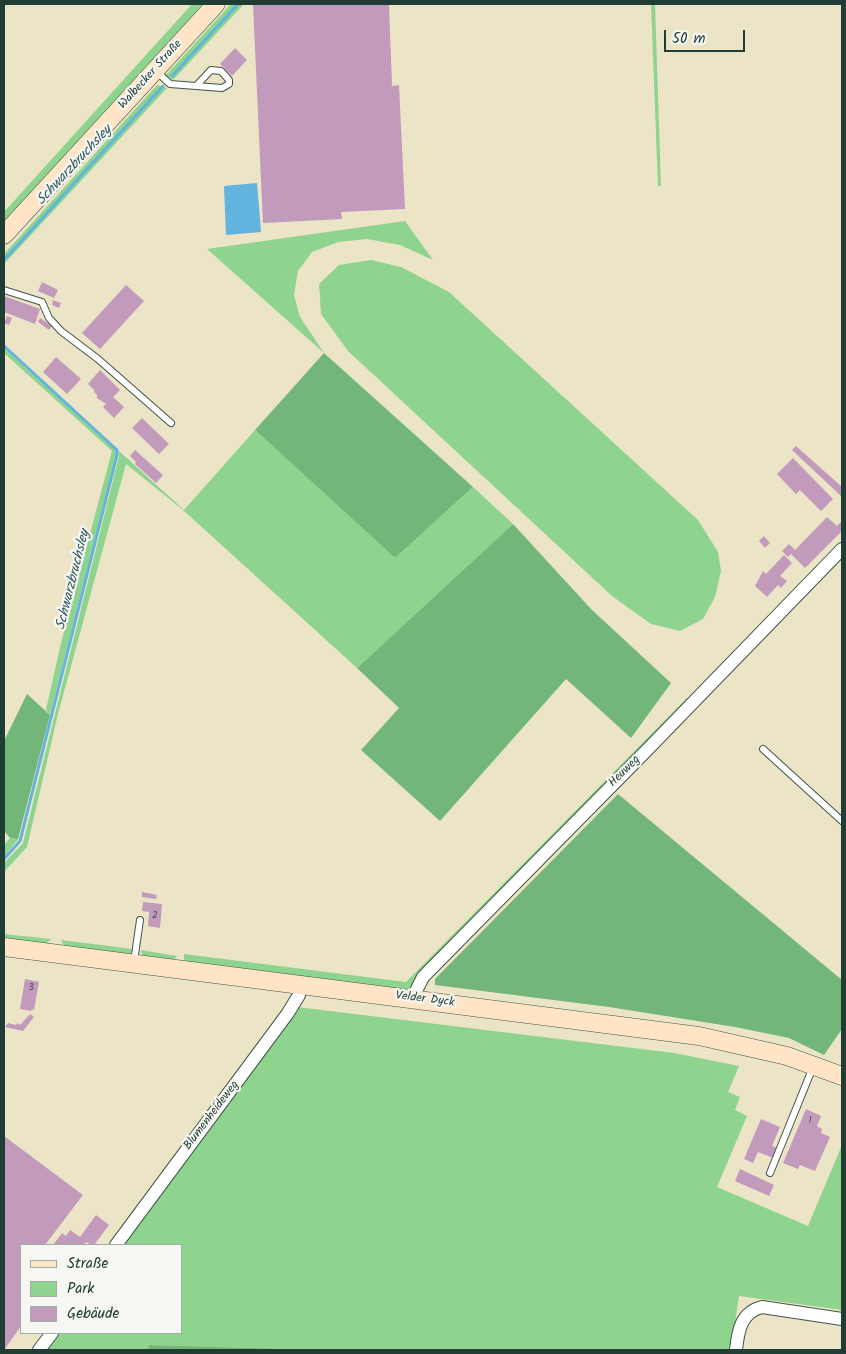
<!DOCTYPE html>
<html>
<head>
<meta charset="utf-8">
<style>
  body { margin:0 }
  #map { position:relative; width:846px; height:1354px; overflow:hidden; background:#ece4c7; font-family:Kalam,sans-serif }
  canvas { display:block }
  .frame { position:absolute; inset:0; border:5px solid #1f3d34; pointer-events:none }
  .legend { position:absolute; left:20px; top:1244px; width:162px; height:90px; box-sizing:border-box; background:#f6f6f2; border:1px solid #a0aca6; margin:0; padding:6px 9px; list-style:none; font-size:15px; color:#1f3d34 }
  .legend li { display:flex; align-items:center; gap:10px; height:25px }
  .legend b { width:25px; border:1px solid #a0aca6 }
  .scale { position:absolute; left:664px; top:30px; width:81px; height:22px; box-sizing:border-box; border:2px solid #1f3d34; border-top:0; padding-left:6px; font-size:15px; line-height:18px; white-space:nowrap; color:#1f3d34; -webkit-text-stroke:4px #f6f6f2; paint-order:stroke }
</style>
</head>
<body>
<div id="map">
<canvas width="846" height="1354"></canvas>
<div class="frame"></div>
<ul class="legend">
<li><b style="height:6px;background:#ffe4c6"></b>Straße</li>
<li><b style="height:14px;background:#8ed48e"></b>Park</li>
<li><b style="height:14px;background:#c29abc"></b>Gebäude</li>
</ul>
<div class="scale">50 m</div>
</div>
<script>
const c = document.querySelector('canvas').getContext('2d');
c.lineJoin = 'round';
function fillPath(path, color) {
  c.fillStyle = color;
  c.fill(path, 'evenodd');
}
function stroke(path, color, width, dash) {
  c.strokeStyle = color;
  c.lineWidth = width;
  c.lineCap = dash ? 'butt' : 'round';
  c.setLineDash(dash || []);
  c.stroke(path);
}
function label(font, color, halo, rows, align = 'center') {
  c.font = font + ' Kalam,sans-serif';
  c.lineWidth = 4.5;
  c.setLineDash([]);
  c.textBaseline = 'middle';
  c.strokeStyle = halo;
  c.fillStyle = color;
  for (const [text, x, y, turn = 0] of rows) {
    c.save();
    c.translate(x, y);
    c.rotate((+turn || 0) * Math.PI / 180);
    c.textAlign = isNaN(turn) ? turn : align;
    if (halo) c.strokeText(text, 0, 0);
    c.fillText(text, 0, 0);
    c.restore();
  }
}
fillPath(new Path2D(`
  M192,4H206L4,226V212Z
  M231,4H244L173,80L165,76Z
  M651,4H655L661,186H658Z
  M157,85L167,88L4,264V254Z
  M405,221L433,260L400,245L367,239L338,242L312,252L298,271L294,295L300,317L324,353L207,249Z
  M371,260L401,267L449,292L698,520L718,552L721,571L715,597L703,619L680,631L651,624L612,596L348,351L321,314L319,284L339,265Z
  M4,348L116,450V454L50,715L46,710L61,643L112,451L4,353Z
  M255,430L395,558L473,487L513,524L357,668L183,510L126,464L58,714L27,847L4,872V863L23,843L119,456V451L184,510Z
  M687,698L689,700L410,988L405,991L187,963L184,959V954L406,982Z
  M10,838L18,839L4,857V845Z
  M4,934L51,939L45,945L4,940Z
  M61,940L133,949L129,955L65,948Z
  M141,950L177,956L172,961L143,957Z
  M297,1007L674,1053L739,1066L728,1092L740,1097L735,1110L747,1116L717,1187L808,1226L842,1145V1310L739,1296L731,1350H322L151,1345L147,1350H42L55,1333H181V1245H120Z`), '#8ed48e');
fillPath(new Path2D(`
  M324,353L473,487L395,558L255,430Z
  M513,524L592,610L671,683L631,738L566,679L440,821L361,750L399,708L357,668Z
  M27,694L50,715L18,839L10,838L4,831V741Z
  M618,794L842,980V1029L824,1055L789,1038L735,1027L609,1007L435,985V979Z
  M150,1345L322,1350H147Z`), '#72b679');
fillPath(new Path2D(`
  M257,183L261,232L226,235L224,186Z`), '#62b3dd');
stroke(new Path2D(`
  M172,76L238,4
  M4,260L163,86
  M4,346L117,450V455L20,841L4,859`), '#62b3dd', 3);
fillPath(new Path2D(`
  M275,4H389L392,86L399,85L405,209L341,212L342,219L263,223L253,5Z
  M235,48L247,60L232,76L220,64Z
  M42,282L58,290L54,298L38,291Z
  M126,285L144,301L100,349L82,333Z
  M4,296L40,309L35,324L4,312Z
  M53,300L61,303L59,308L52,305Z
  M7,316L12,318L9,325L4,323Z
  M40,318L52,326L49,330L38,322Z
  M56,357L81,379L67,394L43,372Z
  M100,370L120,390L113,397L124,407L114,418L103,407L106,404L97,398V395L94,392L95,391L88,384Z
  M142,418L169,444L159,454L132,428Z
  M796,446L842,487V497L792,450Z
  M135,450L163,475L156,483L135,464L136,462L130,456Z
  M793,458L833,499L821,511L800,490L796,494L777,474Z
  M827,517L837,526L842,521V531L805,568L791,554L788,557L782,551L789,544L795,550Z
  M764,536L770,543L765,548L759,541Z
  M784,555L792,563L780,576L787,581L781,588L778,585L767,597L755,586L763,571L766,574Z
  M142,892L157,895L156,899L142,897Z
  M143,902L162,904L160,928L148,926L149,912L142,911Z
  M25,979L39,982L34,1010L32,1009L31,1011L20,1009Z
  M30,1014L34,1017L23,1031L5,1027L8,1023L16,1025L17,1023L20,1025Z
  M806,1109L821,1116L817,1126L822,1129L821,1133L830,1137L815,1171L800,1165L798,1169L783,1163Z
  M761,1119L780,1127L772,1146L777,1148L773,1158L758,1152L753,1163L744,1159Z
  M4,1136L83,1195L45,1245H21V1326L4,1350Z
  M740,1169L774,1185L769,1196L735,1181Z
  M96,1215L109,1225L94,1245H91L86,1242L84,1245H53L62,1233L66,1236L70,1230L80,1237Z`), '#c29abc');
const lane = new Path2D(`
  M156,71L170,84L222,88L229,84V80L221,71L211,70L197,85
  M4,290L42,302L49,318L61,331L98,359L171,423
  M763,749L842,821
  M134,962L140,920
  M770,1173L813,1067`);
const street = new Path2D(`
  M412,999L423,977L646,751L842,549
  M116,1245L288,1013L299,995L301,984
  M39,1350L52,1333
  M736,1350C738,1331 741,1312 762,1307L842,1319`);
const secondary = new Path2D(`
  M4,235L216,4
  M4,947L699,1036L787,1056L842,1076`);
stroke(lane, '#3e564a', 8);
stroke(street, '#3e564a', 14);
stroke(secondary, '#3e564a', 19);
stroke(lane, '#fff', 6);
stroke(street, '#fff', 12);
stroke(secondary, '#ffe4c6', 18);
label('10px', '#485456', null, [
  ["2",155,916],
  ["3",31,988],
  ["1",810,1121]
]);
label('12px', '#1f3d34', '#f6f6f2', [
  ["Walbecker Straße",151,75,-48],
  ["Heuweg",625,772,-45],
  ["Velder Dyck",425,1000,7],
  ["Blumenheideweg",212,1116,-53]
]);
label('italic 14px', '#305a5e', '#f6f6f2', [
  ["Schwarzbruchsley",75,166,-47],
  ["Schwarzbruchsley",74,580,-76]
]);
</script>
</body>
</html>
